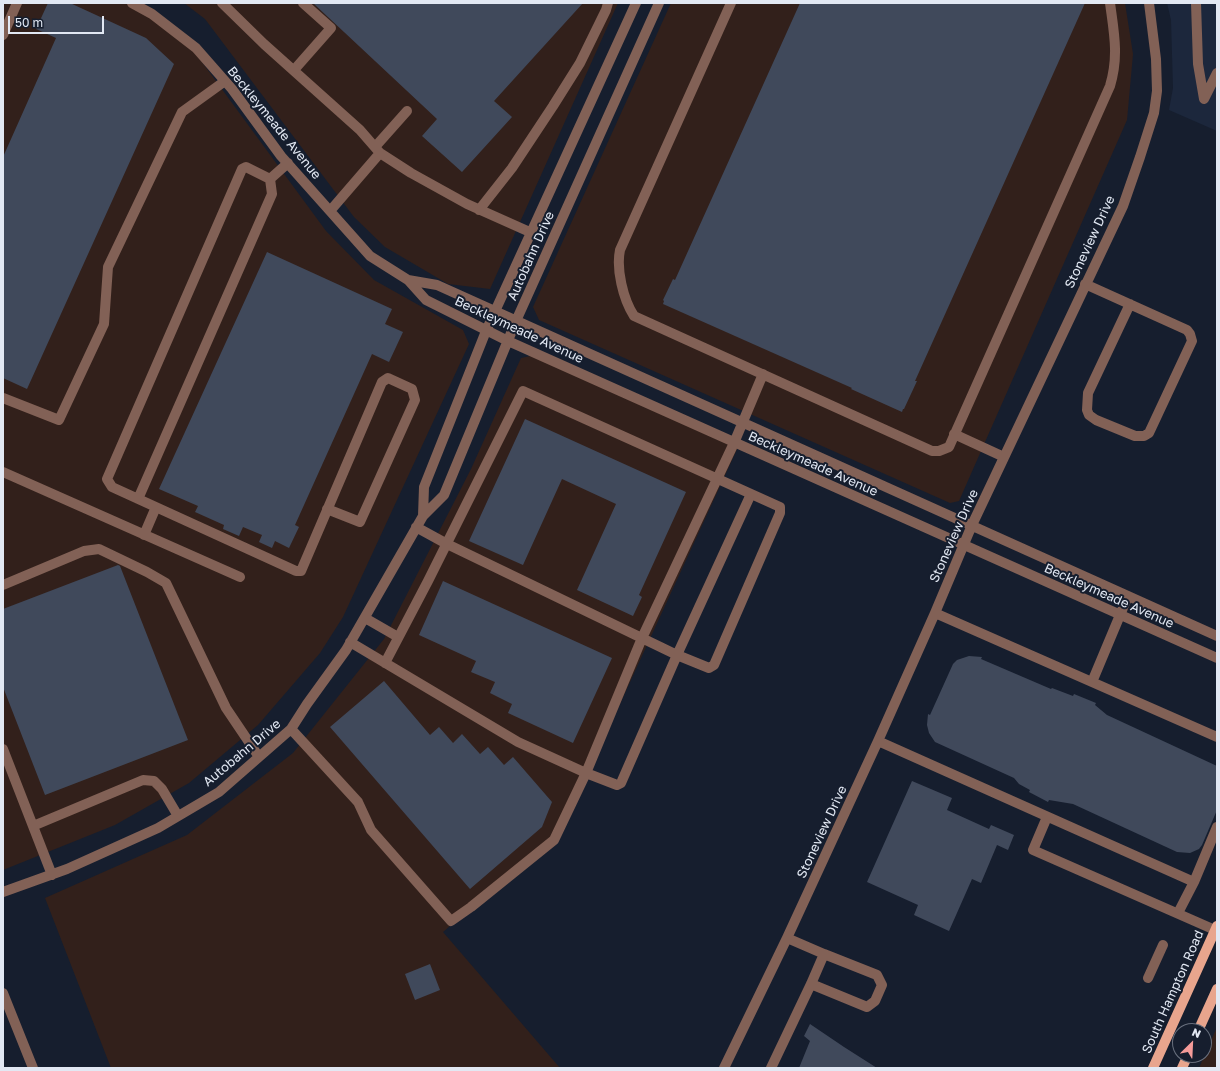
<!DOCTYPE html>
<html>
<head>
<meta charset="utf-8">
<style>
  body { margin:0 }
  #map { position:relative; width:1220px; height:1071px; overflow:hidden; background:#161e2e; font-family:"Golos Text",sans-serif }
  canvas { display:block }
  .frame { position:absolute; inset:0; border:4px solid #e2e8f3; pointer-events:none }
  .north { position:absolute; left:1172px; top:1023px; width:40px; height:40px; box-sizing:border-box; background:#161e2e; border:1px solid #686f7d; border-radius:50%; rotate:24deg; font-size:11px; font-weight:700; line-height:16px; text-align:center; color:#e2e8f3 }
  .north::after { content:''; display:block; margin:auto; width:14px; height:18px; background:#f59b99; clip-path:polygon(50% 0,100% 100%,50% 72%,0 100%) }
  .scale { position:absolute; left:8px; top:16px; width:96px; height:18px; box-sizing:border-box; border:2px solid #e2e8f3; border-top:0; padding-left:5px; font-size:12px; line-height:14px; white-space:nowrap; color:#e2e8f3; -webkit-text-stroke:3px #161e2e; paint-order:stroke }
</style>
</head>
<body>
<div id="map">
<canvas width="1220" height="1071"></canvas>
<div class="frame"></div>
<div class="north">N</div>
<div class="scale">50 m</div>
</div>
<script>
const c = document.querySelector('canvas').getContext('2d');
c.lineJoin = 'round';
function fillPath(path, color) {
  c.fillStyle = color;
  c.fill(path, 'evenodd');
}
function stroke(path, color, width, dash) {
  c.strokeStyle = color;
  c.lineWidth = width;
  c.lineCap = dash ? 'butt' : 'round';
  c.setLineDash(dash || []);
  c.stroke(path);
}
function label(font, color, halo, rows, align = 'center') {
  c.font = font + ' "Golos Text",sans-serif';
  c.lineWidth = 4;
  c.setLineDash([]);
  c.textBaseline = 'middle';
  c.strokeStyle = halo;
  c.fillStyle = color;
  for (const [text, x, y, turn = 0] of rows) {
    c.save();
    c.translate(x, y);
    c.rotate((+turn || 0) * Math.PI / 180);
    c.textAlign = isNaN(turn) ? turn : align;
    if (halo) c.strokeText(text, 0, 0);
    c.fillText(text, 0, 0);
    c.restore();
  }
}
fillPath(new Path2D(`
  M1167,3H1217V131L1169,110L1173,88L1171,20Z`), '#1c273c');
fillPath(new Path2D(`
  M3,3H131L188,43L326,231L374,280L463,330L469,344L343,617L320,653L258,725L189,783L115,825L3,870Z
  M184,3H618L490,289L448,284L385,247L354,217L205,19Z
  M671,3H1125L1133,54L1127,120L959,501L950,503L539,320L533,307Z
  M535,355L738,447L562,830L443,932L560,1068H111L45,898L187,835L293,753L384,639L471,469L521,358Z
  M1217,1027V1068H1199Z`), '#32201b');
fillPath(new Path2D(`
  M48,3H70L146,38L174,64L27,389L3,378V157L56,38L36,29Z
  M313,3H583L494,101L512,117L462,172L422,136L437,119Z
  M800,3H1085L915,381H917L904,409H903L902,412L851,389L852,388L663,304L664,301L663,300L673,279L675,280Z
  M267,252L392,309L385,324L403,332L389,362L372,354L295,525L299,527L289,548L275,541L272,548L259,542L262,535L243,527L239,536L223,529L224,525L195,512L198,506L159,489Z
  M525,419L686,492L639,595L642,597L633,616L577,590L616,504L562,479L523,565L469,541Z
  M118,565L120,566L188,740L45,795L3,687V609Z
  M443,581L612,658L573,743L508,713L512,704L490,693L495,682L471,672L476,661L419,635Z
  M969,656L982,657L981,659L1051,689L1052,688L1073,696L1074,694L1096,703L1095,705L1107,715L1217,766V810L1202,845L1199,849L1190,853L1177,852L1073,804L1049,800L1048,802L1029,792L1030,790L1019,784L1014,778L935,742L929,733L927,725L928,714L930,715L953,664L957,660Z
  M384,681L430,735L439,727L453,743L462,734L480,754L488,747L504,765L513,757L552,802L542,827L470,889L330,727Z
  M912,781L952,798L947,810L989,829L991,825L1014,835L1008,850L997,845L981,883L972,879L949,931L914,915L918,905L867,882Z
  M430,964L440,990L415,1000L405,974Z
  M810,1024L844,1047L877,1068H799L810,1041L804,1036Z`), '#40495b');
stroke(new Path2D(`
  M132,3L152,14L196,48L232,89L281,156L370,256L408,280L426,300L508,341L1217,658
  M222,3L264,44L360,130L380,153
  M731,3L620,250C616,269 623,299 634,316L932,451H939L949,447L1110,86C1119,56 1114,33 1110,3
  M1196,3L1198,64L1204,99L1217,73
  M3,35L17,3
  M294,70L331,28L303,3
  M375,147L407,111
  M288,163L270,179L246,167L242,169L107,479L112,487L296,571H301L382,382L388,378L412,389L415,400L360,522L327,509
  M479,210L512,168L553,106L580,63L606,10L608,3
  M330,211L380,153L411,173L467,204L532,233
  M408,280L437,285L1217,636
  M1085,284L1187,330L1190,334L1192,341L1149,433L1144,436H1135L1096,420L1089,415L1087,410L1088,393L1130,304
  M3,398L59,420L104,324L108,267L182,112L225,81
  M954,434L1004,457
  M3,472L240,577
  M138,499L272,194L270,179
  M423,516L424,487L486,331L636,3
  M416,527L447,544L677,655L751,494
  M144,535L156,507
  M3,585L84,551L99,549L147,572L166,583L226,708L259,757
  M935,613L1217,737
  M365,618L398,637
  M350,642L518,742L586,773L642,638L734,443L763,374
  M1092,682L1128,596
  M291,729L358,802L371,830L451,921L471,907L554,840L586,773L617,785L621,783L677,655L709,668L714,665L780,513V507L523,391L428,581L385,663
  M878,741L1194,882L1217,827
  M3,749L52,875
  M1047,817L1033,850L1215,930
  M33,826L143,780L154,781L162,789L178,816
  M3,892L67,869L158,828L219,792L291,729L307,704L346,650L423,516L444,495L516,321L659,3
  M1178,913L1194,882
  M1148,978L1163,945
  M811,984L867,1007L875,1001L882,985L877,975L824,954
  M3,993L33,1068
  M724,1068L787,938L878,741L935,613L972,525L1123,206L1140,157L1154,113L1157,91L1156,59L1149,3
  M771,1068L811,984L824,954L787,938`), '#826156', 10);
stroke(new Path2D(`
  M1198,1031L1217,989
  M1153,1068L1217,926
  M1182,1068L1188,1055`), '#e8a58d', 10);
label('13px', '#e2e8f3', '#161e2e', [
  ["Beckleymeade Avenue",274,123,51],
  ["Stoneview Drive",1090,242,-65],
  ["Autobahn Drive",531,256,-66],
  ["Beckleymeade Avenue",519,330,25],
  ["Beckleymeade Avenue",813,464,24],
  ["Stoneview Drive",954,536,-66],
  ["Beckleymeade Avenue",1109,596,24],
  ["Autobahn Drive",242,753,-40],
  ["Stoneview Drive",822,832,-65],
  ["South Hampton Road",1173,992,-66]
]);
</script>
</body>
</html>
